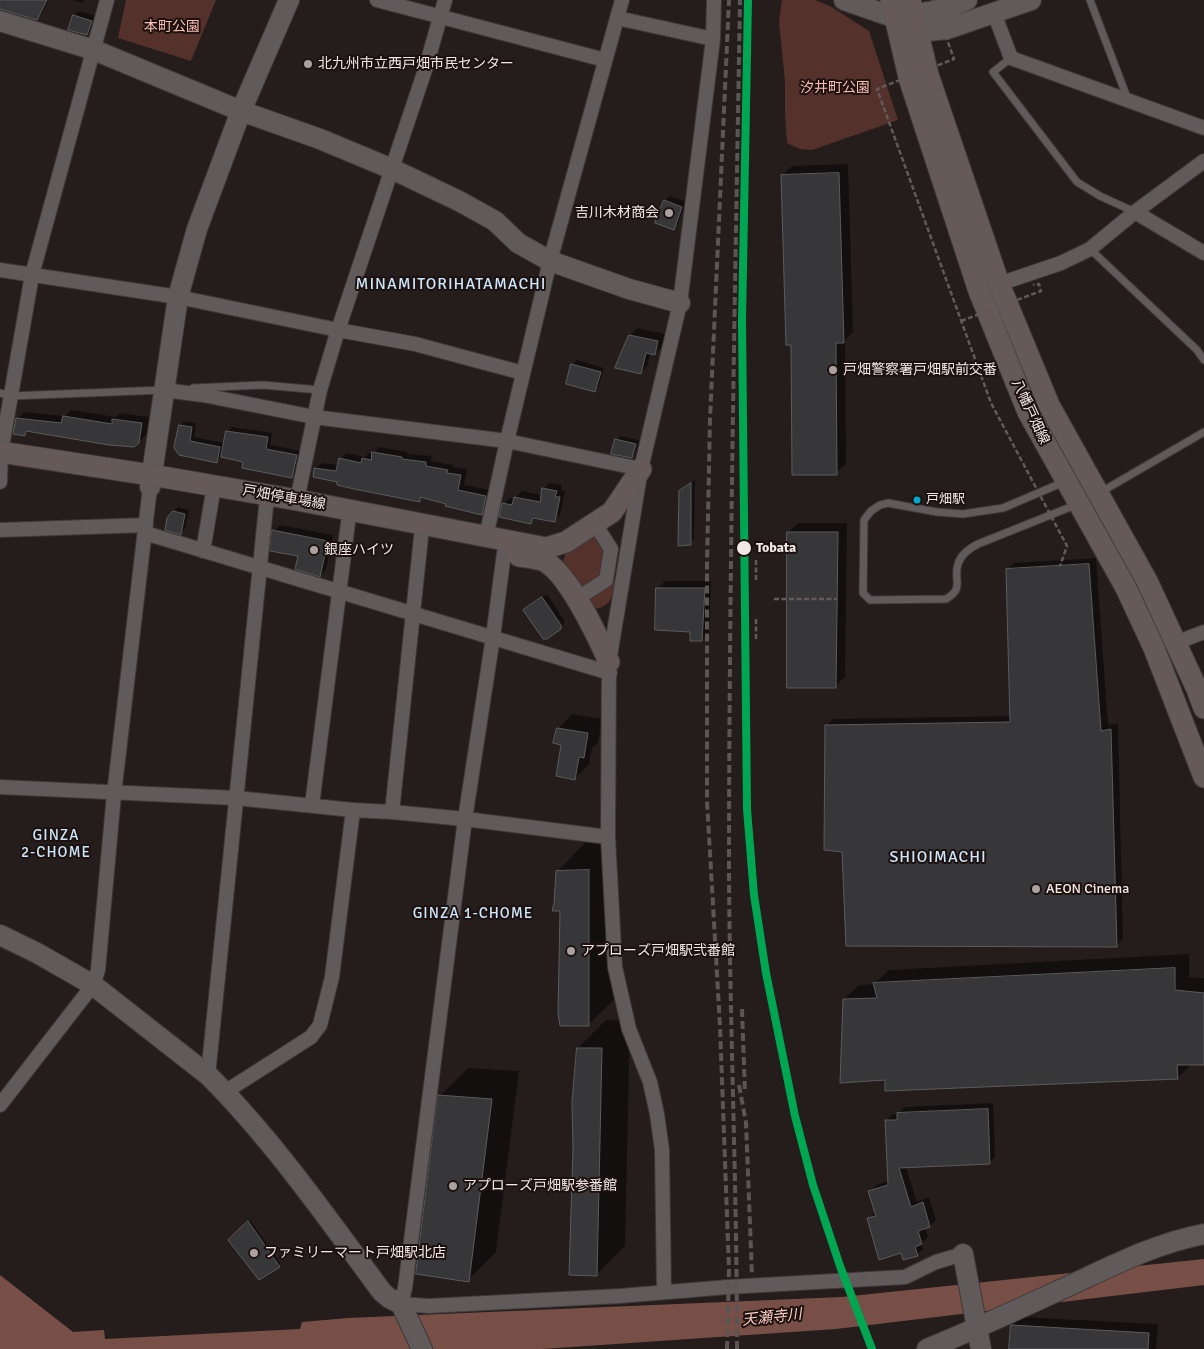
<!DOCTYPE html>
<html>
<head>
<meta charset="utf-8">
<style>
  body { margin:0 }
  canvas { display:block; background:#241d1c }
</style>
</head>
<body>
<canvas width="1204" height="1349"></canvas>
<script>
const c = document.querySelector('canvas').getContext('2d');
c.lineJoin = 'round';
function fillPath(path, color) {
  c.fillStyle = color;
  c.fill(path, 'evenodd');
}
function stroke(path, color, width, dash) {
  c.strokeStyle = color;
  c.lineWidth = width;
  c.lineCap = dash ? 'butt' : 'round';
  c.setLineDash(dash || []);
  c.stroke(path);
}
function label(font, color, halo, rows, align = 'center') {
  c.font = font + ' Signika,"Noto Sans JP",sans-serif';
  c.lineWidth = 4;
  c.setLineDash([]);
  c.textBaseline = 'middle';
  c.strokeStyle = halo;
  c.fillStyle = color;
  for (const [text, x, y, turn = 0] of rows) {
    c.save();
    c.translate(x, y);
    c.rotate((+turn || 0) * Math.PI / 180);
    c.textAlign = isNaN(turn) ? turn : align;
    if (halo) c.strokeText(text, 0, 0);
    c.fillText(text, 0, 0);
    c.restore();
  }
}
fillPath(new Path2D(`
  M126,0H216L191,61L118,38Z
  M782,0H815L830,6L869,31L898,120L812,150L800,149L787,143L785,114V81L779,21Z
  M590,530L604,548L600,577L576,593L562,564L568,547Z
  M613,579L616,580C613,595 612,606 595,609L584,602Z`), '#54312b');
fillPath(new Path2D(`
  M1204,1259V1285L836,1329L542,1349H0V1275L73,1332L104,1330L105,1339L300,1329L302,1322L348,1318L842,1297Z`), '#784f47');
fillPath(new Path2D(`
  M0,0H49L43,12L37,19L0,9Z
  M72,0H85L82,3Z
  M79,11L96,16L91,30L87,34L70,29L74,15Z
  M848,164L853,332L845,340L846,464L836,473L782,175L792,166Z
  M670,196L686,202L678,224L673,228L657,222L665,200Z
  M637,328L665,334L662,347L655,354L650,353L648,365L641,372L630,336Z
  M577,360L604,368L599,386L595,391L572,365Z
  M71,410L116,417L120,413L149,417L146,435L139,442L29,430L24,435L17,419L24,412L65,416Z
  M184,421L196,423L194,437L225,443L227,432L232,427L272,433L270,445L301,451L296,472L292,476L245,460L221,456L216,462L180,454V426Z
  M621,436L639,440L636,452L632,457L616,440Z
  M379,447L407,452V454L432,456L431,461L453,465V467L467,469L464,485L491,490L488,507L482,513L423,497L419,500L339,481L315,469L321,463L339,465L340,459L346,453L365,457L369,453L373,454Z
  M695,480L694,539L690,544L685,487Z
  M550,483L562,485L561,491H565L560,515L554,521L537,517L531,523L504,504L510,498L515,499L521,491L542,495L544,488Z
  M178,507L189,510L185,529L181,533L174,511Z
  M798,523H847L845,677L835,686L788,532Z
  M280,525L333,535L326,569L320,575L274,531Z
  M1096,558L1108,725L1118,723L1123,939L1116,946L826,726L833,719L1011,716L1007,570L1014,563Z
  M665,581H711L709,633L702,640L692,631L658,588Z
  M547,594L564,620V624L560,628L529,606Z
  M572,714L602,719L598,743L592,748L589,764L575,778L558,729Z
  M616,842L617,997L588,1025L561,910L557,872L585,843Z
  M1189,954V977L1204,978V1064H1192L1178,1078H886L844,999L859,985L874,984L889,970Z
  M606,1020L630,1021L625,1246L597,1274L578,1048Z
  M468,1068L519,1071L496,1252L468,1280L440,1096Z
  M993,1103L995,1157L989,1163L906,1167L917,1202L929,1197L936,1220L930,1226L925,1227L928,1237L921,1244L923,1249L917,1255L902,1251L868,1219L876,1212L870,1191L876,1185L889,1181L886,1121L892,1115L898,1114L904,1107Z
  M250,1220L281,1264L279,1266L230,1240Z
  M1021,1317L1158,1324L1156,1349H1010L1012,1326Z`), '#0007');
const building = new Path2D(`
  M0,0H47L37,20L0,9Z
  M73,15L92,21L87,35L68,30Z
  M839,173L844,343H836L837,475H792L791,345H786L781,175Z
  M664,200L682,207L674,230L655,223Z
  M629,335L658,341L655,355L646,353L641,374L615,368Z
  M571,364L601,372L595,392L566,384Z
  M63,416L112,424V419L142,423L139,443L134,447L109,445L26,431L25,436L13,434L16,418L61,423Z
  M179,425L192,427L190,441L220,447L217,463L179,455L174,448Z
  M226,431L268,437L266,449L297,455L292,478L242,468L243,462L221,457Z
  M615,439L636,444L632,458L611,454Z
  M372,452L402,457V459L426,462V466L448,470L447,473L461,475L458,490L486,496L482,515L445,506L446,504L420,497V502L354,489L337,485V482L313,477L314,468L336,471L339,458L361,463L362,458L371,460Z
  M691,483V545L678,546L679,491Z
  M542,488L557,491L555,497H560L555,522L533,518L531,524L499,517L502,503L512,505L514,497L540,502Z
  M173,511L185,514L181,535L165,530L167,518Z
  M272,530L328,541L320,577L295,569L298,556L270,551Z
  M787,532H838L836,688H787Z
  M1089,564L1101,731L1111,729L1117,947L846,946L842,852L824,850L825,725L1010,722L1006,569Z
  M656,588H705L702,641H690V632L655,630Z
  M542,597L561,625V629L547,639H543L523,610Z
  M557,728L588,733L584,758L579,757L575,780L556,776L561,745L553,743Z
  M589,870V1026H560L558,1013L560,911H552L554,904L556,871Z
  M1175,968V990L1204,993V1065H1177L1178,1079L885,1091V1080L840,1083L843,999L877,998L873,983Z
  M577,1048H602L597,1276L569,1275L573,1149L572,1102Z
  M438,1095L492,1099L469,1282L416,1274Z
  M988,1109L990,1164L899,1168L911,1207L923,1202L930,1227L918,1231L922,1244L915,1247L918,1256L903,1260L901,1253L879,1260L867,1218L876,1216L868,1191L888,1185L885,1120H897V1113Z
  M248,1221L280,1267L259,1280L228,1240Z
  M1011,1325L1149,1333L1148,1349H1009Z`);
fillPath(building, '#373638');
stroke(building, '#5b5b5c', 1);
const lane = new Path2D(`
  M1090,0L1128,100
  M1011,58L993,72L1077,182L1100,196L1135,212
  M1090,249L1197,350L1204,360
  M193,388L263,385L320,390
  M0,393L11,396L163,390
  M1064,482L1003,508L963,514L937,512L888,503L880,505L871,511L864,520L863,593L870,600L946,599C965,588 953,580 958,564C961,554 970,548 978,544L1078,504
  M1101,492L1204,432`);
const street = new Path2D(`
  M377,0L605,60
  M994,13L1011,58L1204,128
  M617,18L713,39
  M1135,212L1204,253
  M0,270L178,297L338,330L415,344L523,373
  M999,284L1061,263L1090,249L1135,212L1204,161
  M164,390L203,395L314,417L507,441L641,469
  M0,482L1,452L32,275L107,0
  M297,500L320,390L338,330L426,67L445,0
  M0,530L146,525
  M145,533L610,673
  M486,537L507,441L550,261L622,0
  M203,551L212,498
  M504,553L493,637L465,819L405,1288L401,1304L429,1306L620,1296L728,1287L905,1277L936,1262L963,1254
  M581,596L606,580L611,549L597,527
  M1175,643L1204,632
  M0,787L236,798L353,810L392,812L465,819L608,837
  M312,805L348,523
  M392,812L421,537
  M208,1075L266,507
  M225,1092L311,1037L320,1025L332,977L353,810
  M0,1105L93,985L98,970L114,794L150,487
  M664,1292L662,1150L657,1114L650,1082L629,1029L615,967L608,837L609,662L641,469L680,303L713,39L714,0`);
const secondary = new Path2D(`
  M844,0L896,18L918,32L947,29L1031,0
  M898,17L945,9L967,0
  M0,21L94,50L241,111L320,139L392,169L459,201L495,221L518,243L550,261L629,289L680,303
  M150,487L178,297L197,229L241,111L289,0
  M0,935L37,953L93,985L208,1075C273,1140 328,1219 382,1292L389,1298L401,1304L422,1349
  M963,1254L981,1349
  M927,1349C976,1329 1025,1306 1073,1284C1116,1264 1157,1243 1204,1234`);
const primary = new Path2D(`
  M891,0L910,81L979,291L1028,412L1126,588L1154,648L1204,777
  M910,0L928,75L999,284L1049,405L1147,581L1197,689L1204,708
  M0,452L151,475L297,500L546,548L566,542L612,512L641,469
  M519,556C526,557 535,558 542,560C567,570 598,637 609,662`);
stroke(lane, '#3e3838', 9);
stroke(street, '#3e3838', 16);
stroke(secondary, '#3e3838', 22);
stroke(primary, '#3e3838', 23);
stroke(new Path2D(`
  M756,580V559
  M774,599H837
  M756,639V619`), '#605b5a', 2.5, [5, 2.5]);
stroke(lane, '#605b5a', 7);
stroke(street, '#605b5a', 14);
stroke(secondary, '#605b5a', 20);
stroke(primary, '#655a58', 21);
stroke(new Path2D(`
  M742,1009L745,1093
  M739,1085L746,1123L752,1276
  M727,1349L729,1270L720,1026L707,801V565L710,419L729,0
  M737,1349C737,1191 730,1033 729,874C729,583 735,291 740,0`), '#5b5554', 4, [8, 4]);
stroke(new Path2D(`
  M933,0L954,59L877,89L991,403L1067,546L1060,566
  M961,321L1041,291L1039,284L1033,285`), '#605b5a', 2.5, [5, 2.5]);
stroke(new Path2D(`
  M748,0L742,321L747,809L754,895L766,973L795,1116L813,1185L840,1266L872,1349`), '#00a651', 8);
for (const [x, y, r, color] of [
  [308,64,5,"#aaa2a0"],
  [669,213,5,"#aaa2a0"],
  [833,370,5,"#aaa2a0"],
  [917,500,4.5,"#00a9ce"],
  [744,548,8,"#f2e9e7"],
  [314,550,5,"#aaa2a0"],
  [1036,889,5,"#aaa2a0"],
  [571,951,5,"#aaa2a0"],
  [453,1186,5,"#aaa2a0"],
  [254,1253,5,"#aaa2a0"]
]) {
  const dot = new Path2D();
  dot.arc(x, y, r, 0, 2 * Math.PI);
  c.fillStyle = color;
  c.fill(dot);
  stroke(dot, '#1d110f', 2);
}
label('13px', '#f2e9e7', '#1d110f', [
  ["戸畑駅",926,500]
], 'left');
label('14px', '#fdbfb3', '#1d110f', [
  ["本町公園",172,27],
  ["汐井町公園",835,88]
]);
label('14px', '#f2e9e7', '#1d110f', [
  ["北九州市立西戸畑市民センター",318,64],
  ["吉川木材商会",659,213,"right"],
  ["戸畑警察署戸畑駅前交番",843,370],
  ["銀座ハイツ",324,550],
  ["AEON Cinema",1046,889],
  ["アプローズ戸畑駅弐番館",581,951],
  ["アプローズ戸畑駅参番館",463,1186],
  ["ファミリーマート戸畑駅北店",264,1253]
], 'left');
label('14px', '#f2e9e7', '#1d110f', [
  ["八幡戸畑線",1030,412,65],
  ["戸畑停車場線",284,498,10]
]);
label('bold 14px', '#f2e9e7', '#1d110f', [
  ["Tobata",756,548]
], 'left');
c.letterSpacing = '1px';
label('15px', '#cce7fb', '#1d110f', [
  ["GINZA",56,836],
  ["2-CHOME",56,853],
  ["GINZA 1-CHOME",473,914]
]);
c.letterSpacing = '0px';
label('italic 15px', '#fccdc3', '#1d110f', [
  ["天瀬寺川",772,1318,-6]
]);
c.letterSpacing = '1px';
label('16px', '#cce7fb', '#1d110f', [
  ["MINAMITORIHATAMACHI",451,285],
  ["SHIOIMACHI",938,858]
]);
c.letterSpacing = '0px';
</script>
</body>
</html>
